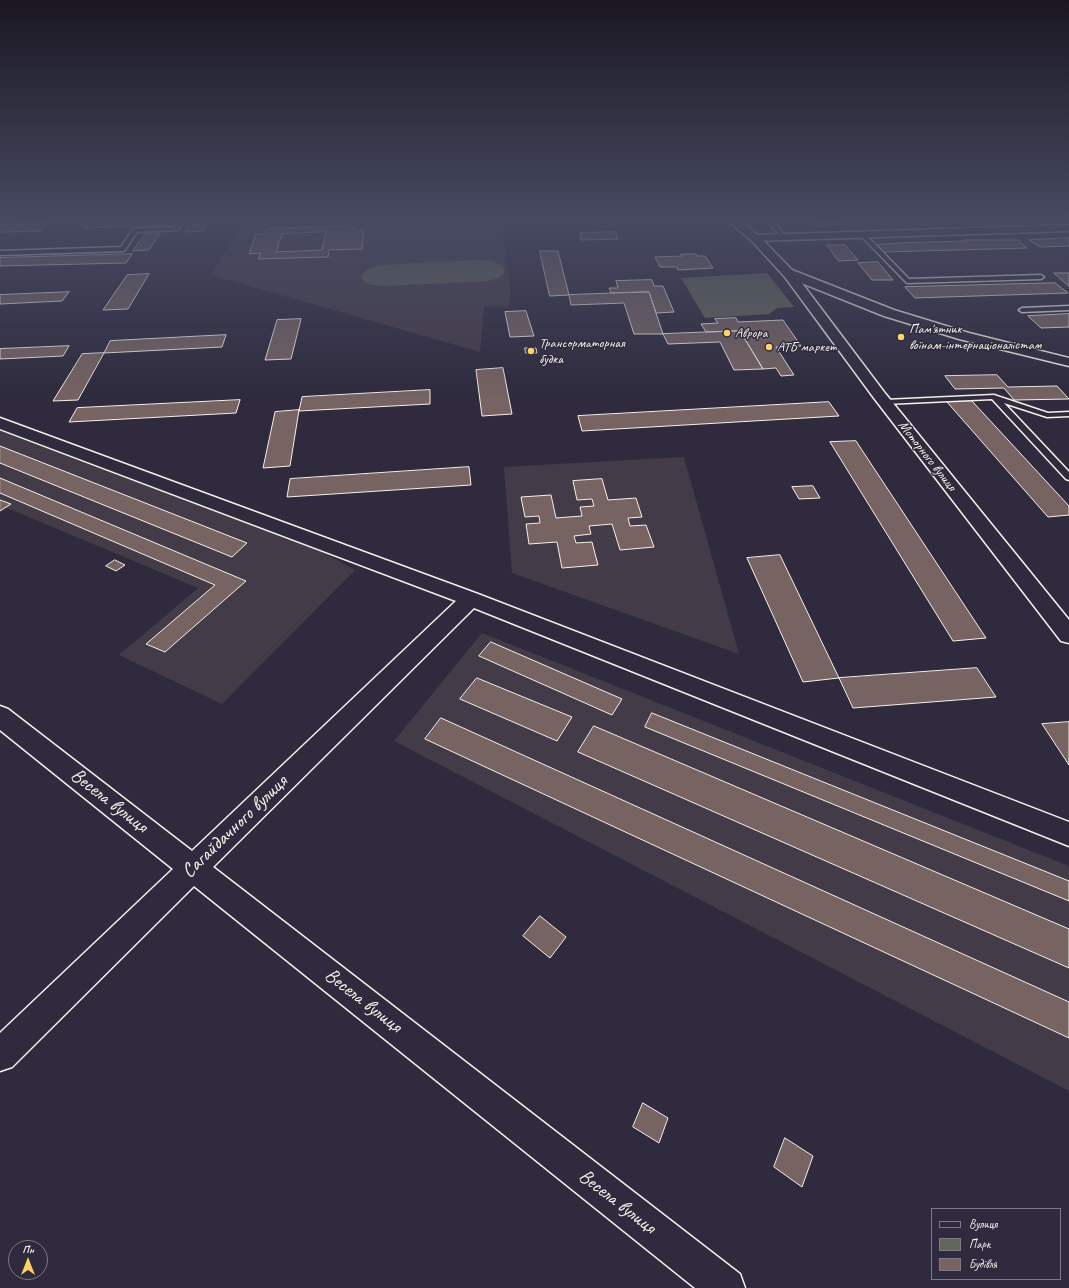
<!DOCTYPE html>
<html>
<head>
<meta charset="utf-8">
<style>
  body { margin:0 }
  #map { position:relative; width:1069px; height:1288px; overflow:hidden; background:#2f2a3d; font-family:Caveat,sans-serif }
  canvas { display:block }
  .legend { position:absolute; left:931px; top:1208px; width:130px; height:72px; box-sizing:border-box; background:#2f2a3d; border:1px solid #7e7a81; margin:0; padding:5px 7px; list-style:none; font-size:12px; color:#f4f1e8 }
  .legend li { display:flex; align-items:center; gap:8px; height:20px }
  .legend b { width:20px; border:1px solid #7e7a81 }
  .north { position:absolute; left:8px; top:1240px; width:40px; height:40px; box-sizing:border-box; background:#2f2a3d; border:1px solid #7e7a81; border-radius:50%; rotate:0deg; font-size:11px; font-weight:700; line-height:16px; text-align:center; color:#f4f1e8 }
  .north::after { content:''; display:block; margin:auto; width:14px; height:18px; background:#ffd166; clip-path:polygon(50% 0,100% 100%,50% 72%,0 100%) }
</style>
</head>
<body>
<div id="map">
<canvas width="1069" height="1288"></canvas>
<ul class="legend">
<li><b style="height:5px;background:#2f2a3d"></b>Вулиця</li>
<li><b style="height:11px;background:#626658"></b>Парк</li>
<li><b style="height:11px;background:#766362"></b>Будівля</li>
</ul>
<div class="north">Пн</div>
</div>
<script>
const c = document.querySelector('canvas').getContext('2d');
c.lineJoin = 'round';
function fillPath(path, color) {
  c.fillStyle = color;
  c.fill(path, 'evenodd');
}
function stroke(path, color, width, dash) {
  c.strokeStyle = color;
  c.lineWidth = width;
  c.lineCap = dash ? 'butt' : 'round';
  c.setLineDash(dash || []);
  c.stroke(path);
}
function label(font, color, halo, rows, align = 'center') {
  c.font = font + ' Caveat,sans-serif';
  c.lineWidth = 3;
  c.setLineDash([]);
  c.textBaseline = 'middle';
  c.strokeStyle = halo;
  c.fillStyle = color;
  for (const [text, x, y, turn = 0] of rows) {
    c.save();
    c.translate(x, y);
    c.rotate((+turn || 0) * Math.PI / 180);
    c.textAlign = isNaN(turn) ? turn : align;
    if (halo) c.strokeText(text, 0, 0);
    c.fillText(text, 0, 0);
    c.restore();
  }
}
fillPath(new Path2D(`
  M246,220H500L511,290L508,307L484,306L480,352L211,275Z
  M805,220H922L923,221L813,228Z
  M966,220H1069V221L971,224Z
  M0,428L273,525L355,570L222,704L119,655L198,588L0,505Z
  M684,457L739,654L512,573L504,467Z
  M482,633L1069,866V1091L394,741Z`), '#443b48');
fillPath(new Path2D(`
  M480,260C489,261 502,261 505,271C502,278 495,279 488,281L387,286C378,286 363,286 361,276L368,269L379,265Z
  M767,273L794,307L777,308L769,314L705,318L681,278Z`), '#626658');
const building = new Path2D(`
  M159,220L155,226L83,228L89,221Z
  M191,220H208L203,231L185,232Z
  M810,220H878L815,224Z
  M47,224L41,231L0,232V226Z
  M354,226V231L364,230L362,249L329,250L328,257L258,259L261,253L249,254L256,234H265L266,229ZM326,232L322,250L276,252L282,234Z
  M615,232L618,239L581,240L580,233Z
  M145,234H160L149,250L133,251Z
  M1069,238V246L1040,247L1029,240Z
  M965,240H1018L1027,248L884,252L879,250L874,245L898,243L966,241Z
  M827,245H845L858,260L839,261Z
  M540,251H558L569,295L550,296Z
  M132,254L126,263L0,266V258Z
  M681,254H696L697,256H705L713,268L678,270L677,267H660L655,257L682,256Z
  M878,262L893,280H872L858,263Z
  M1054,273H1069V286Z
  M149,274L128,309L103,310L127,275Z
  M652,280L654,286H663L674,312L656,313L649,292L611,293L609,288H618L616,281Z
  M1055,283L1068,293L915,298L905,287Z
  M69,292L62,301L0,304V295Z
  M649,292L663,334H634L624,303L571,305L569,295Z
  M526,311L534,336L510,337L505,312Z
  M1069,314V327L1041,328L1028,316Z
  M736,318L738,322L783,320L801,346L776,347L794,375L781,376L776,368L763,369L740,331L706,332L701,324L718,323L715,319Z
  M301,319L291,359L265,360L277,320Z
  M740,331L763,369L734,370L720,342L668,344L663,334Z
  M226,335L222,347L104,353L110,341Z
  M69,346L63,356L0,359V349Z
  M525,348H536L537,353H526Z
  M104,353L78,400L53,401L82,354Z
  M503,368L512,414L482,416L476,370Z
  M997,375L1008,387L1057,386L1069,399L1014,400L1004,388L955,389L945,376Z
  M430,390V404L299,411L302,397Z
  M240,400L236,413L69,422L77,408Z
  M971,400L1069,506V515L1048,517L947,402Z
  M829,402L839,416L582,431L578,416Z
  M299,410L290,466L263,468L275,412Z
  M856,441L986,638L953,641L830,442Z
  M0,446L247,543L232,557L0,463Z
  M469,467L471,485L287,497L290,479Z
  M0,478L246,581L165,652L146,644L215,585L0,493Z
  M602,479L608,500L636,498L642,517L628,518L630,526L646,525L654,547L620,550L612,524L589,526L591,534L574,536L576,543L592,542L598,565L562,568L557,542L529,544L526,524L540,523L539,516L525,517L521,497L551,495L556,518L582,516L580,507L594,506L592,499L577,500L573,481Z
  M813,486L820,498L799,499L792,487Z
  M0,500L11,504L0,511Z
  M780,555L839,678L803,682L747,558Z
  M115,560L125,565L116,571L106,566Z
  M491,642L622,699L612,715L479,656Z
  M977,668L996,697L853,708L839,678Z
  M477,678L572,717L557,741L460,699Z
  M652,713L1069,881V901L645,727Z
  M441,718L1069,1002V1038L425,739Z
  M1069,722V765L1042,724Z
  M594,726L1069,929V968L578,752Z
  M540,916L566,937L550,958L523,936Z
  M643,1103L668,1118L659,1143L633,1127Z
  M785,1138L813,1156L802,1187L774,1167Z`);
fillPath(building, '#766362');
stroke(building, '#f4f1e8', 1);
const service = new Path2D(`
  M0,220H47L44,222L0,224Z
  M178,220H184L178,230L137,232L125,250L123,251L0,255V251L121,247L133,229L174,227Z
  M767,220H773L786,237L785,238H781Z
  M860,233H864L909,279L1041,275L1044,277L1041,279L907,283L860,235Z
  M1069,306V310L1022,312L1019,310L1022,308Z
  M994,395L1048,413L1069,412V416L1047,417L1004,403L1069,472V480L1066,479L992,399L885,404L881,402L885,400Z`);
const minor = new Path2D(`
  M1069,225V231L755,241L751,240L749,238L751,236L755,235Z
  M788,269L792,270L884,392L1069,620V643L1061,641L874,398L782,273L784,270Z
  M0,418L478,594L1069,822V846L474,608L213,867L740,1274L745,1288H695L194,886L12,1067L0,1071V1033L173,869L0,730V706L8,709L192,851L456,601L0,429Z`);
const tertiary = new Path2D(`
  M727,220H739L759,236L792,270L894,310L969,333L1069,358V366L959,339L884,316L784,276L751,240Z`);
stroke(service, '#f4f1e8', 3);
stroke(minor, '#f4f1e8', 3);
stroke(tertiary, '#f4f1e8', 3);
fillPath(service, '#2f2a3d');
fillPath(minor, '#2f2a3d');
fillPath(tertiary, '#2f2a3d');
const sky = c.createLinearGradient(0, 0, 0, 401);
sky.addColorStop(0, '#1a1722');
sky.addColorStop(0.55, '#474a62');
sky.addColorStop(1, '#474a6200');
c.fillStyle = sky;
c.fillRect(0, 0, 1069, 401);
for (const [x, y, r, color] of [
  [727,333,4,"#ffd166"],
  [901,337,4,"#ffd166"],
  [769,347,4,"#ffd166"],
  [531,351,4,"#ffd166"]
]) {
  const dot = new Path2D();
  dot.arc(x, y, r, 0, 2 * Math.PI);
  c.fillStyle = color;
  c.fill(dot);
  stroke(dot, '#2f2a3d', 1.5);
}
label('14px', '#f4f1e8', '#2f2a3d', [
  ["Пам'ятник",909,329],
  ["воїнам-інтернаціоналістам",909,345],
  ["Аврора",735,333],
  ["Трансорматорная",539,343],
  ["будка",539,359],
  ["АТБ маркет",777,347]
], 'left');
label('14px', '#f4f1e8', '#2f2a3d', [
  ["Моторного вулиця",927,456,52]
]);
label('20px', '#f4f1e8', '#2f2a3d', [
  ["Весела вулиця",109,801,38],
  ["Сагайдачного вулиця",235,827,-44],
  ["Весела вулиця",363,1001,38],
  ["Весела вулиця",617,1202,38]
]);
</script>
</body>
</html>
